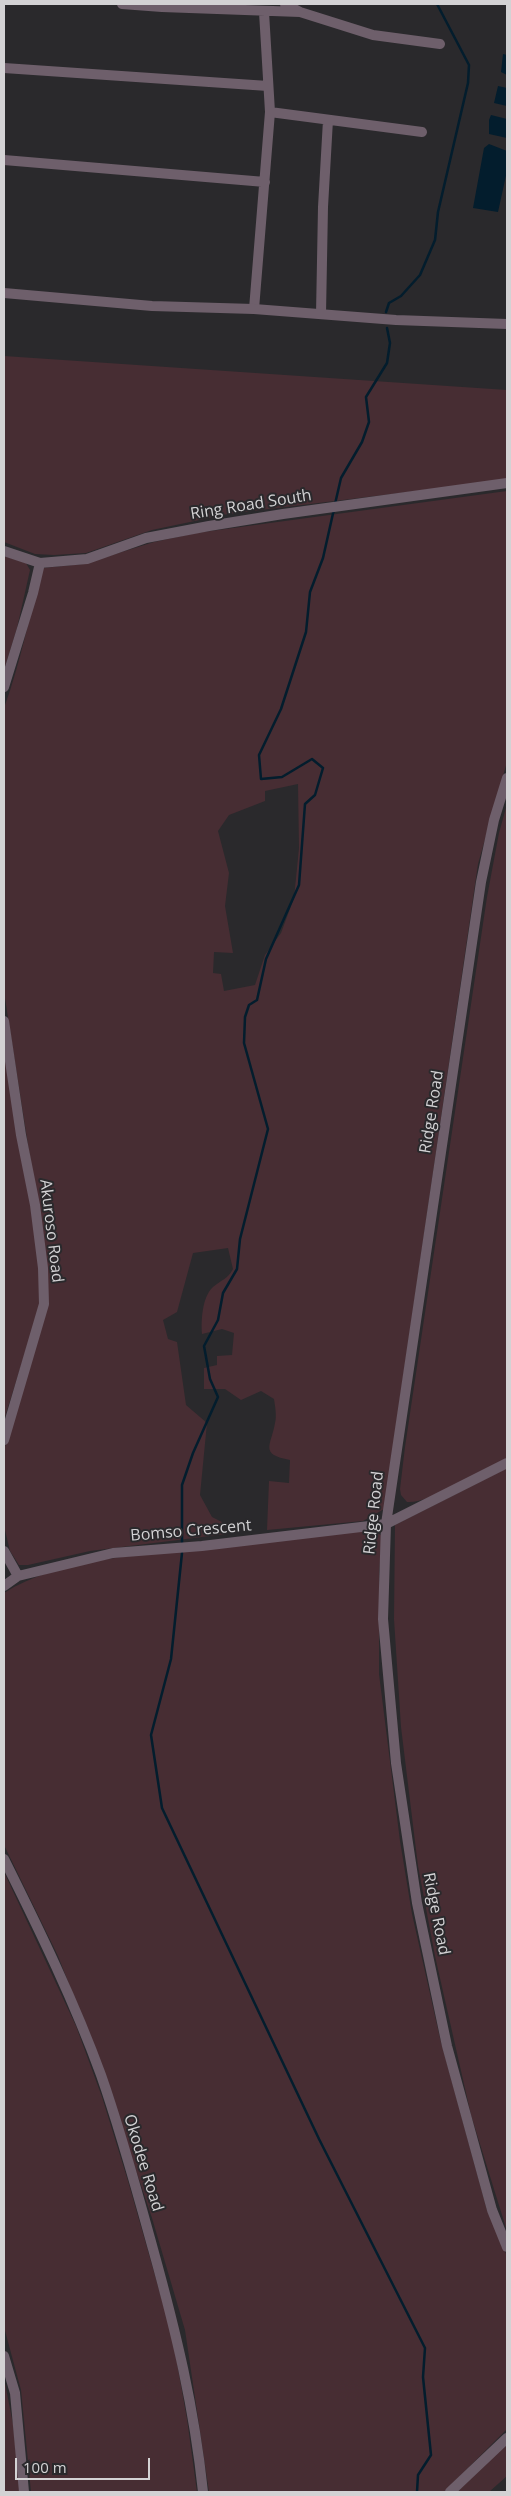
<!DOCTYPE html>
<html>
<head>
<meta charset="utf-8">
<style>
  body { margin:0 }
  #map { position:relative; width:511px; height:2496px; overflow:hidden; background:#2a292c; font-family:"Open Sans",sans-serif }
  canvas { display:block }
  .frame { position:absolute; inset:0; border:5px solid #d3d2d4; pointer-events:none }
  .scale { position:absolute; left:15px; top:2458px; width:135px; height:22px; box-sizing:border-box; border:2px solid #d3d2d4; border-top:0; padding-left:6px; font-size:15px; line-height:18px; white-space:nowrap; color:#d3d2d4; -webkit-text-stroke:4px #2a292c; paint-order:stroke }
</style>
</head>
<body>
<div id="map">
<canvas width="511" height="2496"></canvas>
<div class="frame"></div>
<div class="scale">100 m</div>
</div>
<script>
const c = document.querySelector('canvas').getContext('2d');
c.lineJoin = 'round';
function fillPath(path, color) {
  c.fillStyle = color;
  c.fill(path, 'evenodd');
}
function stroke(path, color, width, dash) {
  c.strokeStyle = color;
  c.lineWidth = width;
  c.lineCap = dash ? 'butt' : 'round';
  c.setLineDash(dash || []);
  c.stroke(path);
}
function label(font, color, halo, rows, align = 'center') {
  c.font = font + ' "Open Sans",sans-serif';
  c.lineWidth = 4;
  c.setLineDash([]);
  c.textBaseline = 'middle';
  c.strokeStyle = halo;
  c.fillStyle = color;
  for (const [text, x, y, turn = 0] of rows) {
    c.save();
    c.translate(x, y);
    c.rotate((+turn || 0) * Math.PI / 180);
    c.textAlign = isNaN(turn) ? turn : align;
    if (halo) c.strokeText(text, 0, 0);
    c.fillText(text, 0, 0);
    c.restore();
  }
}
fillPath(new Path2D(`
  M4,356L507,390V480L228,514L152,530L86,553L54,555L35,554L4,542Z
  M507,491V762L478,864L384,1509L363,1521L267,1530L269,1481L289,1483L290,1460C259,1454 271,1446 275,1423C277,1416 275,1406 274,1399L261,1391L241,1400L225,1389H204V1368L217,1365V1356L232,1355L234,1333L222,1329L202,1334C201,1321 202,1297 213,1287C221,1280 228,1279 233,1269L228,1248L193,1253L177,1312L163,1320L168,1339L177,1342L186,1405L207,1423L200,1495L212,1517L222,1522L226,1534L90,1551L28,1565H19L10,1551L4,1526V1450L48,1297V1272L4,992V708C21,662 29,615 43,568L83,564L154,542L196,533ZM298,784L299,848L294,898L281,933L265,955L255,985L224,991L221,974L213,973L214,952L233,953L225,906L229,873L218,831L229,815L265,801V791Z
  M4,556L26,563L30,570L17,628L4,670Z
  M507,804V1458C486,1469 429,1504 407,1502L401,1495L400,1489L405,1447L487,897L499,833Z
  M4,1047L39,1256L40,1305L4,1420Z
  M507,1468V2231L471,2115L435,1956L418,1866L401,1727L394,1619L395,1525Z
  M372,1529L382,1536L379,1573V1674L400,1841L412,1914L440,2038L487,2210L507,2256V2429L444,2492H209L185,2330L152,2218L98,2058L58,1956L4,1845V1593C60,1558 129,1557 194,1549C253,1543 312,1536 372,1529Z
  M4,1872L76,2026L102,2097L128,2181L172,2335L187,2419L197,2492H31L21,2390L4,2327Z
  M4,2378L13,2424L20,2492H4Z
  M507,2443V2476L489,2492H457Z`), '#472d33');
fillPath(new Path2D(`
  M503,54L507,55V75L501,72Z
  M498,86L507,88V106L494,103Z
  M491,115L507,119V138L489,134V120Z
  M489,144L507,151V171L498,212L473,208L484,148Z`), '#031d2d');
stroke(new Path2D(`
  M386,312L389,303L401,296L420,275L435,240L438,212L468,83L469,65L437,4
  M335,504L341,478L362,442L369,422L366,397L387,363L390,343L387,328
  M182,1542V1485L193,1453L218,1397L210,1379L204,1346L218,1320L223,1293L237,1269L240,1239L268,1129L244,1043L245,1017L249,1005L257,1000L266,959L299,885L305,804L315,795L323,768L312,759L282,777L261,779L259,755L281,709L306,632L310,592L323,558L334,509
  M182,1553L171,1659L151,1735L162,1808L319,2139L425,2348L423,2377L431,2455L418,2475L417,2492`), '#031d2d', 2.5);
stroke(new Path2D(`
  M122,4L162,7L300,12L285,4
  M300,12L373,35L440,44
  M4,68L268,86
  M270,112L422,132
  M4,160L265,182
  M254,309L270,112L264,12
  M321,314L323,207L328,120
  M4,551L40,563L87,559L146,538L209,526L283,514L507,483
  M4,687L33,593L40,563
  M507,778L494,820L481,882L396,1456L386,1524L383,1619L396,1763L417,1903L447,2046L492,2210L507,2247
  M4,1021L21,1135L35,1205L43,1268L44,1304L4,1440
  M4,1551L18,1576
  M4,1586L18,1576L113,1553L202,1546L386,1524L507,1463
  M4,1859C39,1929 74,2001 101,2075C121,2132 137,2191 153,2249C176,2332 194,2406 203,2492
  M4,2356L15,2393L24,2492
  M450,2492L507,2438`), '#6e5f6b', 10);
stroke(new Path2D(`
  M4,293L152,306L254,309L396,320L507,324`), '#6e5f6b', 10);
label('16px', '#d3d2d4', '#2a292c', [
  ["Ring Road South",251,505,-9],
  ["Ridge Road",432,1112,-81],
  ["Akuroso Road",51,1231,83],
  ["Ridge Road",374,1513,-84],
  ["Bomso Crescent",191,1531,-5],
  ["Ridge Road",436,1914,79],
  ["Okodee Road",143,2163,73]
]);
</script>
</body>
</html>
